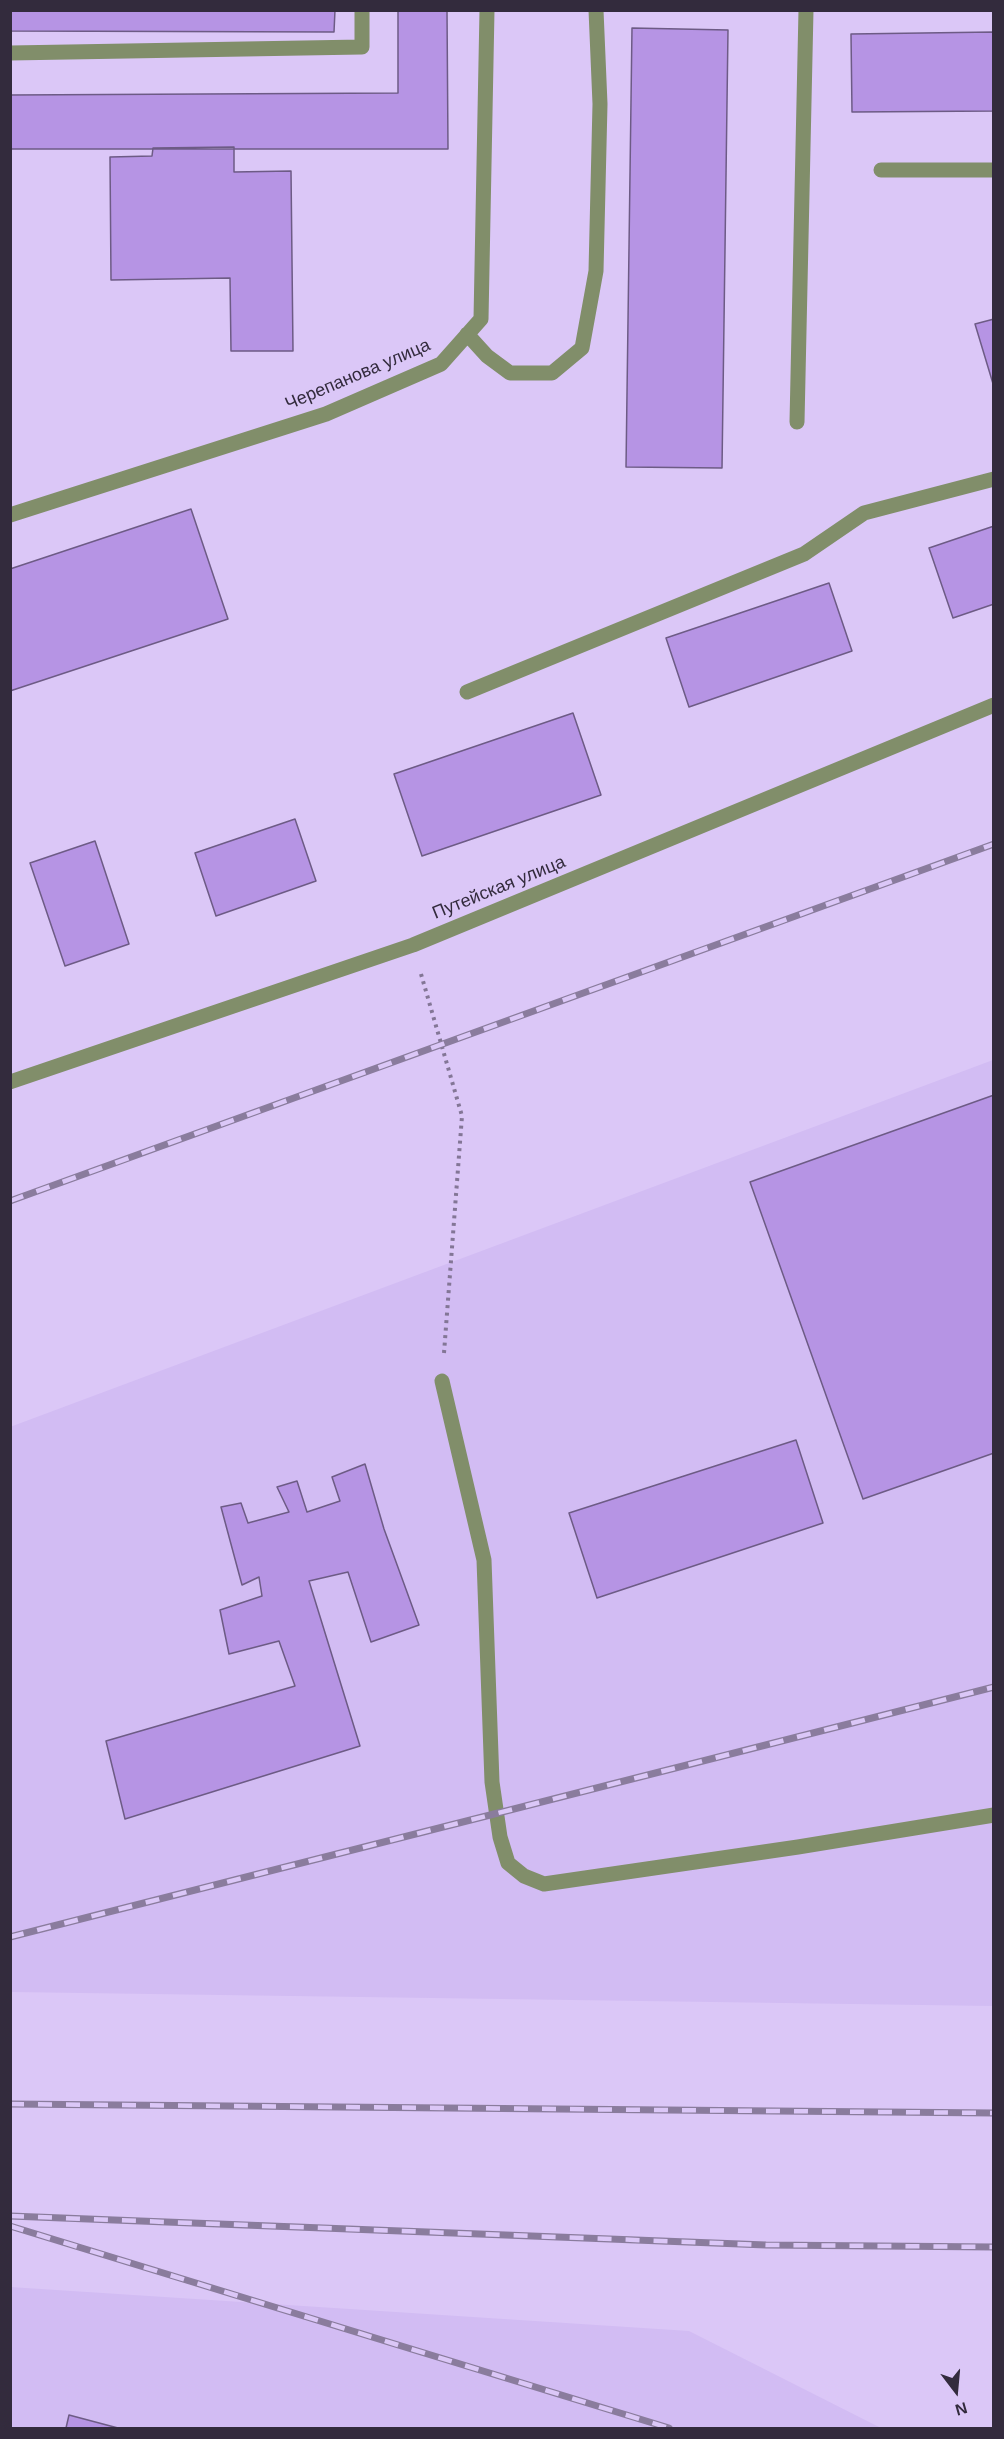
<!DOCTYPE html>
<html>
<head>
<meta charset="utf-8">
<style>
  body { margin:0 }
  #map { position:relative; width:1004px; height:2439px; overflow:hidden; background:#dbc7f7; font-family:Helvetica,sans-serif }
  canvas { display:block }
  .frame { position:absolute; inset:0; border:12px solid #332b3d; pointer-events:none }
  .north { position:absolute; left:926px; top:2361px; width:60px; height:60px; -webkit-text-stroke:4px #dbc7f7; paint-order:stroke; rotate:164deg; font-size:16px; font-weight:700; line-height:24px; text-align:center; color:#332b3d }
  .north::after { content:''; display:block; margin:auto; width:21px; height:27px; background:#332b3d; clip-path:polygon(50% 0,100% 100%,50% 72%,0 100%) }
</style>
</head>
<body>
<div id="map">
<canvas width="1004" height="2439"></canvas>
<div class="frame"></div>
<div class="north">N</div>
</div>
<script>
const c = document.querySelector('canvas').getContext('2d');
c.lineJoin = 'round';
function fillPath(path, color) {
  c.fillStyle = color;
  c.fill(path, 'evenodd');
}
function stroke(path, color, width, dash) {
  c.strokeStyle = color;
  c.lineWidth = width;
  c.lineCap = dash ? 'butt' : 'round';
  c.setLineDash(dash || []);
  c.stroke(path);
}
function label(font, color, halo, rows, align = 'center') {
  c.font = font + ' Helvetica,sans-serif';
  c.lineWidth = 4.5;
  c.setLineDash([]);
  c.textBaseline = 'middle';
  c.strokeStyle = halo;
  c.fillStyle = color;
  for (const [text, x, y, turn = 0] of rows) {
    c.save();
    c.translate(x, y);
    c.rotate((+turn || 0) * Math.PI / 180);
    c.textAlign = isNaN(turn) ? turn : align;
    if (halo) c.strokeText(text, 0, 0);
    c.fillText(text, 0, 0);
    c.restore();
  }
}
fillPath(new Path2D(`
  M993,1060V2006L11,1992L10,1427Z
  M10,2287L689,2331L881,2428H11Z`), '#d2bcf3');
const building = new Path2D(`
  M10,10H335L334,32L10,31Z
  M398,10H447L448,149H10V95L398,93Z
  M632,28L728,30L722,468L626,467Z
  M994,32V111L852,112L851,34Z
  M234,147V172L291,171L293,351H231L230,278L111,280L110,157L152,156L153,148Z
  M994,319V387L975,324Z
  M191,509L228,619L10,691V569Z
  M994,526V604L953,618L929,548Z
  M829,583L852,651L689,707L666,638Z
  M573,713L601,795L422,856L394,774Z
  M295,819L316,881L216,916L195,853Z
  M95,841L129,944L65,966L30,863Z
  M994,1095V1453L863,1499L750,1182Z
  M796,1440L823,1523L597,1598L569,1513Z
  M365,1464L384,1529L419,1625L371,1642L348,1572L309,1581L360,1746L125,1819L106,1741L295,1686L279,1641L229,1654L220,1610L262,1596L259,1577L242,1585L221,1507L241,1503L248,1523L289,1512L277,1487L297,1481L307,1512L340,1501L332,1477Z
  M69,2415L118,2428H66Z`);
fillPath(building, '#b694e4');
stroke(building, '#6d5b85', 1.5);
stroke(new Path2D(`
  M421,974L462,1116L444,1353`), '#837696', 4, [3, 4.5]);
stroke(new Path2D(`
  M10,53L362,47V10
  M881,170H994
  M467,334L487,356L510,373H552L582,348L596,271L600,104L596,10
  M797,422L806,10
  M10,515L326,414L441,364L481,319L487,10
  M467,692L804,554L864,513L994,479
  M10,1082L413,945L994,705
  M442,1381L484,1560L492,1782L500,1837L508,1863L524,1876L544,1884L798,1847L994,1815`), '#818e6a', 15);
const rail = new Path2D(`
  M10,1201L994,844
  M10,1937L994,1687
  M10,2104L994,2113
  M10,2216L766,2245L994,2247
  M10,2226L669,2428`);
stroke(rail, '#8a7c9d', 7);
stroke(rail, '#dbc7f7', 4.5, [14]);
label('18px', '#332b3d', '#dbc7f7', [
  ["Черепанова улица",358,375,-23],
  ["Путейская улица",499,888,-22]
]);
</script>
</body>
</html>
